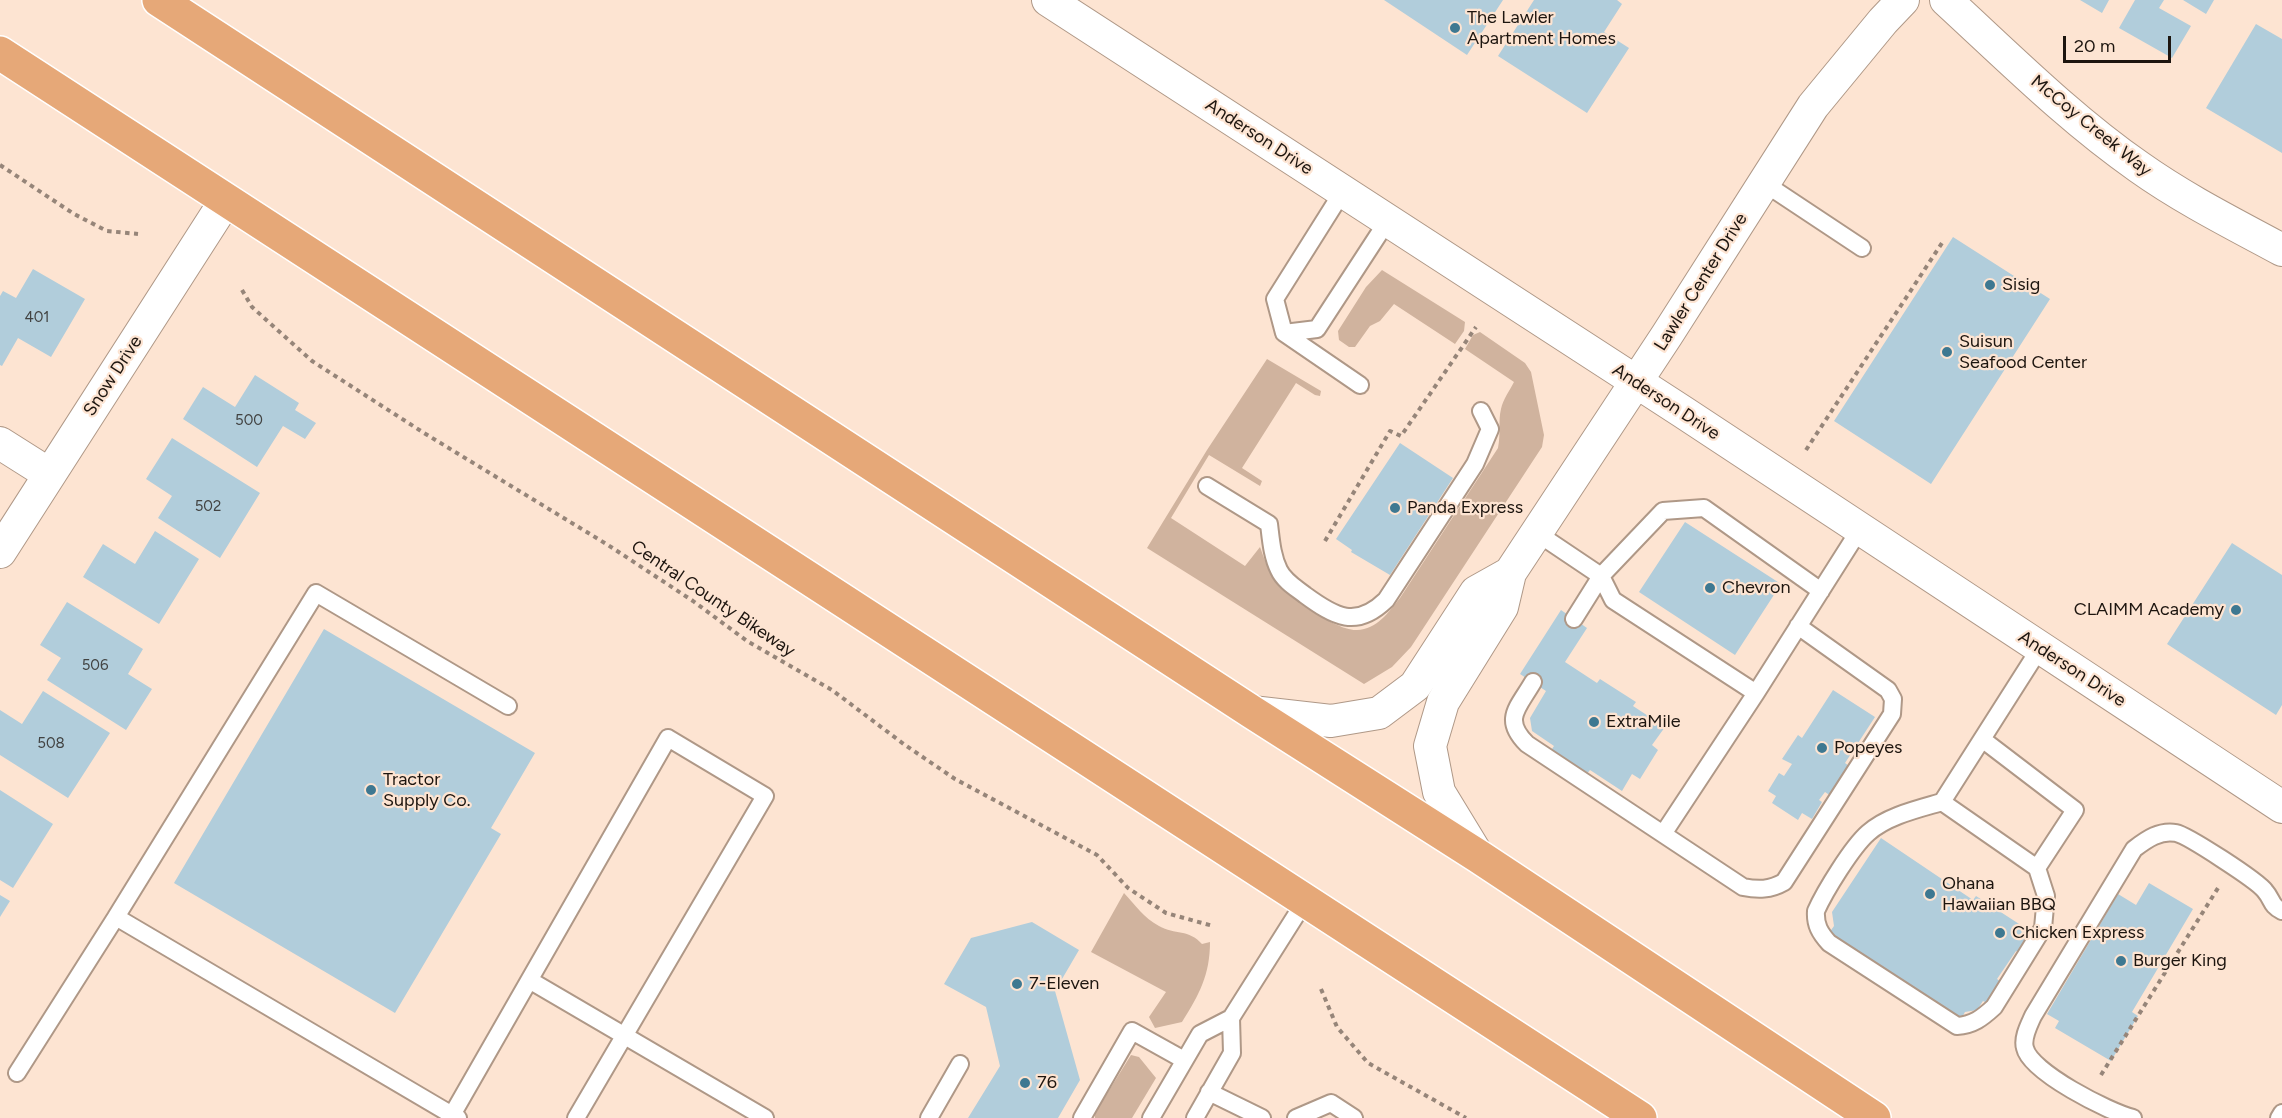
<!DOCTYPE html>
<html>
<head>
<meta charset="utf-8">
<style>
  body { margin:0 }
  #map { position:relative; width:2282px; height:1118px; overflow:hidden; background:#fde4d2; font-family:Figtree,sans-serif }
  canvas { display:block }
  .scale { position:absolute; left:2063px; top:36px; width:108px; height:27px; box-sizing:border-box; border:3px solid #1d150f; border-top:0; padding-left:8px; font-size:18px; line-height:21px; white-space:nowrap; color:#1d150f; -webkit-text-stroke:4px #fde4d2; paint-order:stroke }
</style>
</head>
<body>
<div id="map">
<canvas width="2282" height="1118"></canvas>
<div class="scale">20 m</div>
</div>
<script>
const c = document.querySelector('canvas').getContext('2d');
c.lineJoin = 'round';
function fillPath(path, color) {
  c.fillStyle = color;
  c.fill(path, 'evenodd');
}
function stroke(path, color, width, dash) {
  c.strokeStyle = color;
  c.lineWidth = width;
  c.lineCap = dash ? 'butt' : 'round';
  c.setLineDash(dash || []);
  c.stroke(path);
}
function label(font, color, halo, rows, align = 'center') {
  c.font = font + ' Figtree,sans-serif';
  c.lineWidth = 4.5;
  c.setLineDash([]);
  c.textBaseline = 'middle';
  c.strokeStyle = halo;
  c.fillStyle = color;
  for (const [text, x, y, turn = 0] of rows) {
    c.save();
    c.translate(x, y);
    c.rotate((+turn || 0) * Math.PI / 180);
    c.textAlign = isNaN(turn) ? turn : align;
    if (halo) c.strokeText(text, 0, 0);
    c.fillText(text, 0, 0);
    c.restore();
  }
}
fillPath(new Path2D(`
  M1382,270L1465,322L1464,331L1455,344L1394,304L1380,321L1370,326L1355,347H1349L1339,340L1338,331L1366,287Z
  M1480,332L1525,363L1531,372L1544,435L1542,447L1411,647L1392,667L1364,684L1147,548L1207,450L1267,359L1321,391L1320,396L1315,395L1296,383L1242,468L1262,481L1260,486L1209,455L1171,518L1245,566L1260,547C1263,555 1266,565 1271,572C1282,592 1334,631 1357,630C1377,629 1388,613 1400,598L1498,448C1501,433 1498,421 1501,409C1503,399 1510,390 1514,382L1465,349L1473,335Z
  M1124,893C1135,905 1144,918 1159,926C1175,935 1189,929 1202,944L1210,942C1210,975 1199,995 1182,1022L1155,1028L1149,1017L1166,992L1091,952Z
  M1131,1055L1139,1057L1156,1078L1132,1118H1095V1113Z`), '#d0b39e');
fillPath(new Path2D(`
  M1384,0H1503L1467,55Z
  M1534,0H1617L1622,4L1604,32L1629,48L1587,113L1498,56Z
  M2080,0H2109L2102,13Z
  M2135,0H2164L2159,8L2191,26L2172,58L2119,28Z
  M2183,0H2214L2206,14Z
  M2256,24L2282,39V153L2206,108Z
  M1953,237L2050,299L1931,484L1834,421Z
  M33,269L85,299L51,357L18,338L2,366L0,365V296L3,291L16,298Z
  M255,375L299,403L295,410L316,423L305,439L283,426L257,467L183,419L203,387L235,407Z
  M172,438L260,493L220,558L158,518L172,496L146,479Z
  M1400,443L1453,478L1390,575L1351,552L1352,550L1336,539Z
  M1685,522L1781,584L1735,655L1639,592Z
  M155,531L199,559L159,624L83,577L103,544L135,564Z
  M2232,543L2282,575V705L2276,715L2167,644Z
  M67,602L143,649L128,674L152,689L126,730L47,680L61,658L40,645Z
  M1561,610L1587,628L1565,662L1597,683L1600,679L1636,702L1633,706L1665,727L1652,745L1658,750L1640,779L1632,774L1622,791L1590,770L1586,775L1550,752L1554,746L1532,731L1530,718L1546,691L1520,674Z
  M324,629L535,753L491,828L501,834L395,1013L174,883Z
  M1833,690L1875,717L1845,763L1853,769L1834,798L1825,792L1819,800L1822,802L1812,819L1802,813L1798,820L1772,803L1776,796L1768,791L1779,773L1784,776L1792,764L1782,759L1798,735L1802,738Z
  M43,691L110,733L68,798L0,755V710L22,724Z
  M0,790L53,824L13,888L0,880Z
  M1881,838L1973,900L1976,896L2033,933L2020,953L2016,951L1997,979L2001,982L1987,1003L1983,1001L1977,1010L1965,1012L1961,1019L1829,933L1834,926L1832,912Z
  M2149,883L2193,909L2132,1012L2138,1016L2111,1061L2055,1028L2059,1021L2047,1014L2118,894L2136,905Z
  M0,895L10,901L0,917Z
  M1032,922L1079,950L1055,991L1080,1080L1058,1118H968L1000,1066L986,1007L944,984L971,938Z`), '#b1cddb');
const service = new Path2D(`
  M1764,183L1862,248
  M1343,191L1275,299L1284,333L1360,385
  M1284,333L1317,329L1388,220
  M1207,486L1269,524C1271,540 1272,556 1279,570C1284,581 1296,588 1305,595C1335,617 1356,629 1386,600L1475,464L1490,429L1481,411
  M1537,533L1601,576L1663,511L1704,508L1821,591
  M1601,576L1613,600L1756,693
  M1574,619L1601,576
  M1533,682C1518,708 1502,719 1527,744L1743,887C1758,890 1770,890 1784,882L1892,714L1893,699L1888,690L1798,626
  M1982,739L2075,810L2037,868L1942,802L2040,648
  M1942,802C1918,809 1887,816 1868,833C1852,847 1825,891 1816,911C1815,925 1820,933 1829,943L1957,1026C1973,1025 1982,1018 1994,1007L2043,928L2046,896L2037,868
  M1663,834L1756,693L1860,529
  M531,981L765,1118
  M17,1073L116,917
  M1209,1092L1262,1118
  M452,1115L116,917L316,593L508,706
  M458,1118L452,1115L668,738L765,796L576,1118
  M929,1118L960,1064
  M1082,1118L1132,1031L1184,1060
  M1151,1118L1200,1034L1231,1018L1305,901
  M1195,1118L1232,1053L1231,1018
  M1296,1118L1331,1103L1354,1118
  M2133,1118C2109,1112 2030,1072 2025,1048C2022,1038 2029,1025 2033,1016L2134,849C2147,839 2160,830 2176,833C2187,835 2258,881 2265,891C2273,900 2270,905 2282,911
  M2279,1118L2282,1113`);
const minor = new Path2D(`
  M1048,0L1683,412L2282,807
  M1946,0C2008,57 2070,119 2139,167C2184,199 2234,224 2282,250
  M0,443L49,474
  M0,552L226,200
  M1252,712L1331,721L1379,713L1415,686L1476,592L1510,573
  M1478,856L1439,792L1430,746L1443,702L1502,607L1510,573L1667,335L1813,106L1883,21L1903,0`);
const trunk = new Path2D(`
  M159,0L1252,712L1478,856L1874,1118
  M0,53L1640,1118`);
stroke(service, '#af9887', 20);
stroke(minor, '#af9887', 34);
stroke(trunk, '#fff', 36);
stroke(new Path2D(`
  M0,165L74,214L107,231L138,234
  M242,290L252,307L312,361L424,433L608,545L693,601L747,641L832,690L905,745L955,779L1097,855L1128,888L1166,913L1213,926
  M1806,450L1942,243
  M1325,541L1390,431L1401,436L1476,327
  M1321,989L1337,1027L1368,1063L1466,1118
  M2101,1075L2218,888`), '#968579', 4, [4.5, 4.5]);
stroke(service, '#fff', 16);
stroke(minor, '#fff', 32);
stroke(trunk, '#e6a878', 33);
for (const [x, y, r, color] of [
  [1455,28,6,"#3e7891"],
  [1990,285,6,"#3e7891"],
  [1947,352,6,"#3e7891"],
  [1395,508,6,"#3e7891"],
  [1710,588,6,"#3e7891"],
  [2236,610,6,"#3e7891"],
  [1594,722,6,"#3e7891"],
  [1822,748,6,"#3e7891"],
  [371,790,6,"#3e7891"],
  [1930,894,6,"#3e7891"],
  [2000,933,6,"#3e7891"],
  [2121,961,6,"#3e7891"],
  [1017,984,6,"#3e7891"],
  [1025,1083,6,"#3e7891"]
]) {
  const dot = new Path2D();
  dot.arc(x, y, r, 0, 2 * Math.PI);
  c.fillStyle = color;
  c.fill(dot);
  stroke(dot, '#fde4d2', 2);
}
label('15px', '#424342', null, [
  ["401",37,318],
  ["500",249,421],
  ["502",208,507],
  ["506",95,666],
  ["508",51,744]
]);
label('18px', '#1d150f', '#fde4d2', [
  ["The Lawler",1467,18],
  ["Apartment Homes",1467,39],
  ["Sisig",2002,285],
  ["Suisun",1959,342],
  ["Seafood Center",1959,363],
  ["Panda Express",1407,508],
  ["Chevron",1722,588],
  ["CLAIMM Academy",2224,610,"right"],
  ["ExtraMile",1606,722],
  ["Popeyes",1834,748],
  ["Tractor",383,780],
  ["Supply Co.",383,801],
  ["Ohana",1942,884],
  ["Hawaiian BBQ",1942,905],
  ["Chicken Express",2012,933],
  ["Burger King",2133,961],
  ["7-Eleven",1029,984],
  ["76",1037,1083]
], 'left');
label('18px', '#1d150f', '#fde4d2', [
  ["McCoy Creek Way",2091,126,39],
  ["Anderson Drive",1259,137,33],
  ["Lawler Center Drive",1701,282,-58],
  ["Snow Drive",113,376,-57],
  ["Anderson Drive",1666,402,33],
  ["Central County Bikeway",713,599,34],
  ["Anderson Drive",2072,669,33]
]);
</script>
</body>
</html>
